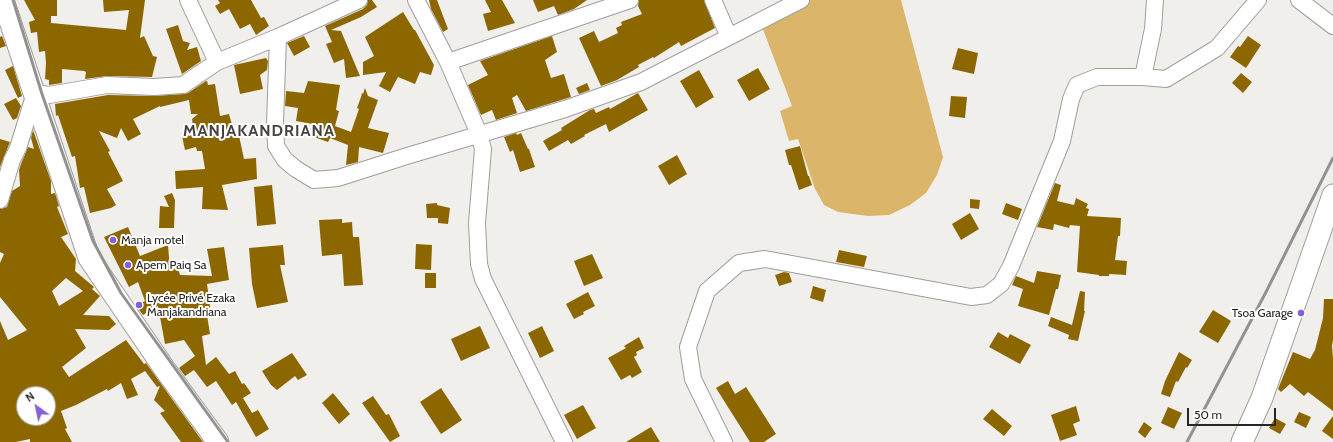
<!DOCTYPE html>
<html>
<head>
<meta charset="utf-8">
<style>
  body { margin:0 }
  #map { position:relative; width:1333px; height:442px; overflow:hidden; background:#f1efec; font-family:Cabin,sans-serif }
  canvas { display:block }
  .north { position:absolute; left:16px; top:386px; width:40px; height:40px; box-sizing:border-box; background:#fff; border:1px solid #a8a8a7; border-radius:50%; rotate:327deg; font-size:11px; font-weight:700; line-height:16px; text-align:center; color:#262624 }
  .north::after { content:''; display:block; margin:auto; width:14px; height:18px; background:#8460da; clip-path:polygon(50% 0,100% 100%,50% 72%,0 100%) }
  .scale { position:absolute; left:1187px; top:408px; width:89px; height:18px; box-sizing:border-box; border:2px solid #262624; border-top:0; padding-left:5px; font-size:12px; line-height:14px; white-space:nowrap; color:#262624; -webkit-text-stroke:3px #fff; paint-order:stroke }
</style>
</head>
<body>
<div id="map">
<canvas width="1333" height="442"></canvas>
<div class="north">N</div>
<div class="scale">50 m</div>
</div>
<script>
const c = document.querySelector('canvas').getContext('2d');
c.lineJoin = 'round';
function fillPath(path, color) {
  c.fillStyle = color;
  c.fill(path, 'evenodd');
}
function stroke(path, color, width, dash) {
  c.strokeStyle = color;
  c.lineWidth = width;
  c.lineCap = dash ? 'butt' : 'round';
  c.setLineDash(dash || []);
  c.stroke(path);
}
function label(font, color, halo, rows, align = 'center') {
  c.font = font + ' Cabin,sans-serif';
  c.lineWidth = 4;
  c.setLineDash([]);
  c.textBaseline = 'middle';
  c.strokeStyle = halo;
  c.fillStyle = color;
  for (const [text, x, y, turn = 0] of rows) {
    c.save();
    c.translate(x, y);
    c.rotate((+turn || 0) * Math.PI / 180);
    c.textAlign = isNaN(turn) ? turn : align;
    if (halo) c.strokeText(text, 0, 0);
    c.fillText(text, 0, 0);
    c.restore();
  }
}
fillPath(new Path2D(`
  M809,0H901L943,157L937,175L926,193L910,205L889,215L868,216L838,212L824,205L815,189L798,139L789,141L780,111L792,106L761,24Z`), '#dbb66a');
fillPath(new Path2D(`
  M24,0H57V16H51V23L126,30L129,10L104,12L103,0H145L140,38L144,36L153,56L157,57L152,77L107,76L85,79L86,72L84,71L62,69V83L49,85V80L45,79L46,63L45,51L39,52L37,32L31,33L29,22L35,20Z
  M218,0H251L261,18L264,17L269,26L256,35L250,24L240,29L229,9L220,14L215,6L220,3Z
  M368,0H372L377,7L361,17L331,30L341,31L360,76L346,78L344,59L334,63L326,44L332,42L325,26L363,9L367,5Z
  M429,0H437L448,29L443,32L431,9Z
  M485,0H502L515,23L488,31L483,14L491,12Z
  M533,0H587L574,9L558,15L554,6L538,12Z
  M639,0H704L715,28L681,46L679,42L654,58L653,57L638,65L639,67L617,80L601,86L579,38L594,31L599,42L618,33L616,28L622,25L621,22L642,14L638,6Z
  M403,12L414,30H415L434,65L431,75L420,72L415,84L398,77L390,92L379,86L386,72L363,75V62L374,56L365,37Z
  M178,25L183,41L190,43L187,50L197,47L201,61L182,74L166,29Z
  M2,36L6,46L0,48V37Z
  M304,36L310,47L294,56L287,43Z
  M552,36L557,52L545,60L551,78L564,74L571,97L526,111L517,95L512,98L517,113L496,120L492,110L481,115L468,85L488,75L480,61Z
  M1248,36L1261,45L1246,68L1230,57L1238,46L1240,47Z
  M958,48L978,53L974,74L952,69Z
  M266,58L268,61L267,70L260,75L263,89L240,94L234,65Z
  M13,66L22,96L18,98L5,70Z
  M758,68L770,89L749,101L737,80Z
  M699,70L714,97L696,108L680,81Z
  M1241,73L1252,82L1243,93L1232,83Z
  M206,81H207L208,85L215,84L220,116L229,114L234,132L238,131L244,159L256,158L257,179L222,185L228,210L202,209L203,187L176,189L175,171L205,169L202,151H197L196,147L185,150L182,136L194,133L192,119L198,114H191L189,100L160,107V106L133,119L141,134L128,141L121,128L117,138L99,131L110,151L108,152L123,181L107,189L116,205L111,208L90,213L84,187L80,188L75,156L72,157L58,115L56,116L55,104L108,95L154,96L184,94L188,93Z
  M308,81L340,85L336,110L339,111L335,126L351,132L359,109L357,108L361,97L362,93L363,94L365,88L368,96L378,100L368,128L389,133L383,153L359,147L358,162L346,165L348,145L330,138L328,142L314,137L318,125L296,121L298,108L285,106L286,91L304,93Z
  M587,83L590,90L579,94L576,88Z
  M638,93L648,110L609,132L606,124L584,135L585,136L571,144L568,140L549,151L543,141L562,130L561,128L590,110L594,109L596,113L609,107L610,109Z
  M951,96L967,97L965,118L949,116Z
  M16,98L21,106L17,118L13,120L4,104Z
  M33,130L51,181V194L55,193L59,206L57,207L68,234L61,237L76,259L75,271L94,287L92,289L100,296L83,315L109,316L116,324L109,330L75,329L86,348L62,367L69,377L126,340L144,364L146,363L203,442H181L160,413L165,411L154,400L160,386L157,387L145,371L131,379L138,395L127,399L121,383L108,391L107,389L76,405L61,411L67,428L65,429L72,442H30V439L16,442H0V321L8,340L27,330L0,297V263L4,254L0,252V209L7,207L12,191L20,186L19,170L21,164L28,147L34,149L31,138ZM66,278L83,291L59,306L52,291ZM24,394H48V418H24Z
  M516,133L517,135L521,133L528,149H529L535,167L520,172L513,150L510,152L504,137Z
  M0,139L10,142L0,167Z
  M800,146L808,176H809L812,185L799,190L791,165H789L785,150Z
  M677,155L687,174L669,185L658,166Z
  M1055,183L1061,185L1057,201L1074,205L1076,198L1088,204L1086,208L1089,209L1087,216L1121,218L1120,236H1118L1115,260L1127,261L1126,275L1109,274V276H1099V275L1077,272L1080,226L1070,225L1069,228L1054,224L1053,230L1037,227Z
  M272,185L276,224L257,226L254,187Z
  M172,193L175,200L174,228H159L160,206L169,207L164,196Z
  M970,199L980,200L979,209L970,208Z
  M437,203V205L450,208L448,224L438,223V218H427L426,204Z
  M1006,203L1022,209L1018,220L1002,214Z
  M970,213L979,229L961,240L952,224Z
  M342,219V223L352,222L353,237H359L363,285L344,286L342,254L322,256L319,220Z
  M128,227L140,256L168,245L170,270L178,268L180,275L212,276L207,249L224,247L229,280L207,284L211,314L207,315L210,334L202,336L206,365L216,357L229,374L235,371L242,384L244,383L251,393L243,398L252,413L258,410L269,429L256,437L236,402L232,405L216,381L207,387L194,370L185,376L179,368L195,356L184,340L165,344L158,306L143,315L136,306L145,301L138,282L129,287L104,237Z
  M416,244L432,245L431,270L415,269Z
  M283,245L285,265H280L288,302L257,308L252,284L249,248Z
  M839,250L867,256L864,267L836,262Z
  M592,254L603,278L584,286L574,261Z
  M1037,271L1061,275L1058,289H1056L1049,315L1018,306L1023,289L1012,285L1016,276L1034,283Z
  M784,272L789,273L792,282L779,286L775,275Z
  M425,273H436V288H425Z
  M813,286L826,290L823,302L810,298Z
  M1080,291L1085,292L1084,311H1085L1078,341L1068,339L1069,335L1048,326L1051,317L1072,325Z
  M588,292L595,306L583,312L584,314L574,319L566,304Z
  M1324,299H1333V340L1332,346L1333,358V411L1308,392L1304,396L1290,384L1281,392L1278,389L1293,352L1310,359L1315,350L1323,318Z
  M1213,310L1231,321L1218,343L1199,332Z
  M480,326L490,348L461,361L451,339Z
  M542,326L554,351L540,358L528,333Z
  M998,332L1008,338L1010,334L1031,345L1020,364L989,347Z
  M639,337L644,348L636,352L637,355L634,357L642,372L632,378L630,375L621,380L608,358L626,348L624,346Z
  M1179,352L1192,360L1187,368L1186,367L1178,382L1176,381L1170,397L1161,394L1165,381Z
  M292,353L307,375L298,380L295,376L277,390L271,385L262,371Z
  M728,381L735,394L746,387L776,434L764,442H750L716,388Z
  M441,388L462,420L441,434L420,402Z
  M333,393L350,414L339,424L322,403Z
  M373,396L386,415L389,414L400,436L390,442L362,403Z
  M583,405L596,428L577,439L564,415Z
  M1076,406L1080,421L1073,424L1077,435L1060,441L1051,415Z
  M1168,407L1182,413L1174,429L1161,423Z
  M992,409L1012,426L1004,436L983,419Z
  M1299,412L1311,417L1306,428L1294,422Z
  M1333,416V439L1322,431Z
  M1275,418L1286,424L1280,434L1269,428Z
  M1144,422L1152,428L1145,438L1138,432Z
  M651,427L660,442H626Z`), '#8c6700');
const minor = new Path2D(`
  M188,0L217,62L278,37L359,0
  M416,0L448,62L630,0
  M713,0L729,37
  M1155,0L1153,29L1143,77L1166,79L1217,48L1258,0
  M1299,0L1333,26
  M278,37L275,123L276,146L285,160L296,169L314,180L338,178L407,156L565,109L641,82L801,0
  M448,62L479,134L483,149L477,223L479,264L483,279L564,442
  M0,200L12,160L18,148L35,93L49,95L107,85L154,87L183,85L217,62
  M724,442L693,379L688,347L707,291L739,263L765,259L971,297L987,295L1001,284L1011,266L1062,141L1071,99L1077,85L1097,77H1143`);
const major = new Path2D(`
  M3,0L89,258L164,368L218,442
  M1242,442L1262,398L1333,195`);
stroke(minor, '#a09e9b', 18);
stroke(major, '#a09e9b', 23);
stroke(minor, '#fff', 16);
stroke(major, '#fff', 21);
stroke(new Path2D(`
  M13,0L42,94L93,241L121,293L228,442
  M1187,442L1266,292L1333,158`), '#949290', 3);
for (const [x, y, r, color] of [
  [113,240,4,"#8460da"],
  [128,265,4,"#8460da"],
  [139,305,4,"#8460da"],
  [1301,313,4,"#8460da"]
]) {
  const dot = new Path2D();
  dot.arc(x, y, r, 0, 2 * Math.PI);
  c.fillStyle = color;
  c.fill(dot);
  stroke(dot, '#fff', 1.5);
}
label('12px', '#262624', '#fff', [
  ["Manja motel",121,240],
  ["Apem Paiq Sa",136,265],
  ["Lycée Privé Ezaka",147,298],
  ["Manjakandriana",147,312],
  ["Tsoa Garage",1293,313,"right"]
], 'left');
c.letterSpacing = '1px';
label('bold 16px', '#454340', '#fff', [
  ["MANJAKANDRIANA",259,131]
]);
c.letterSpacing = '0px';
</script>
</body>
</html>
